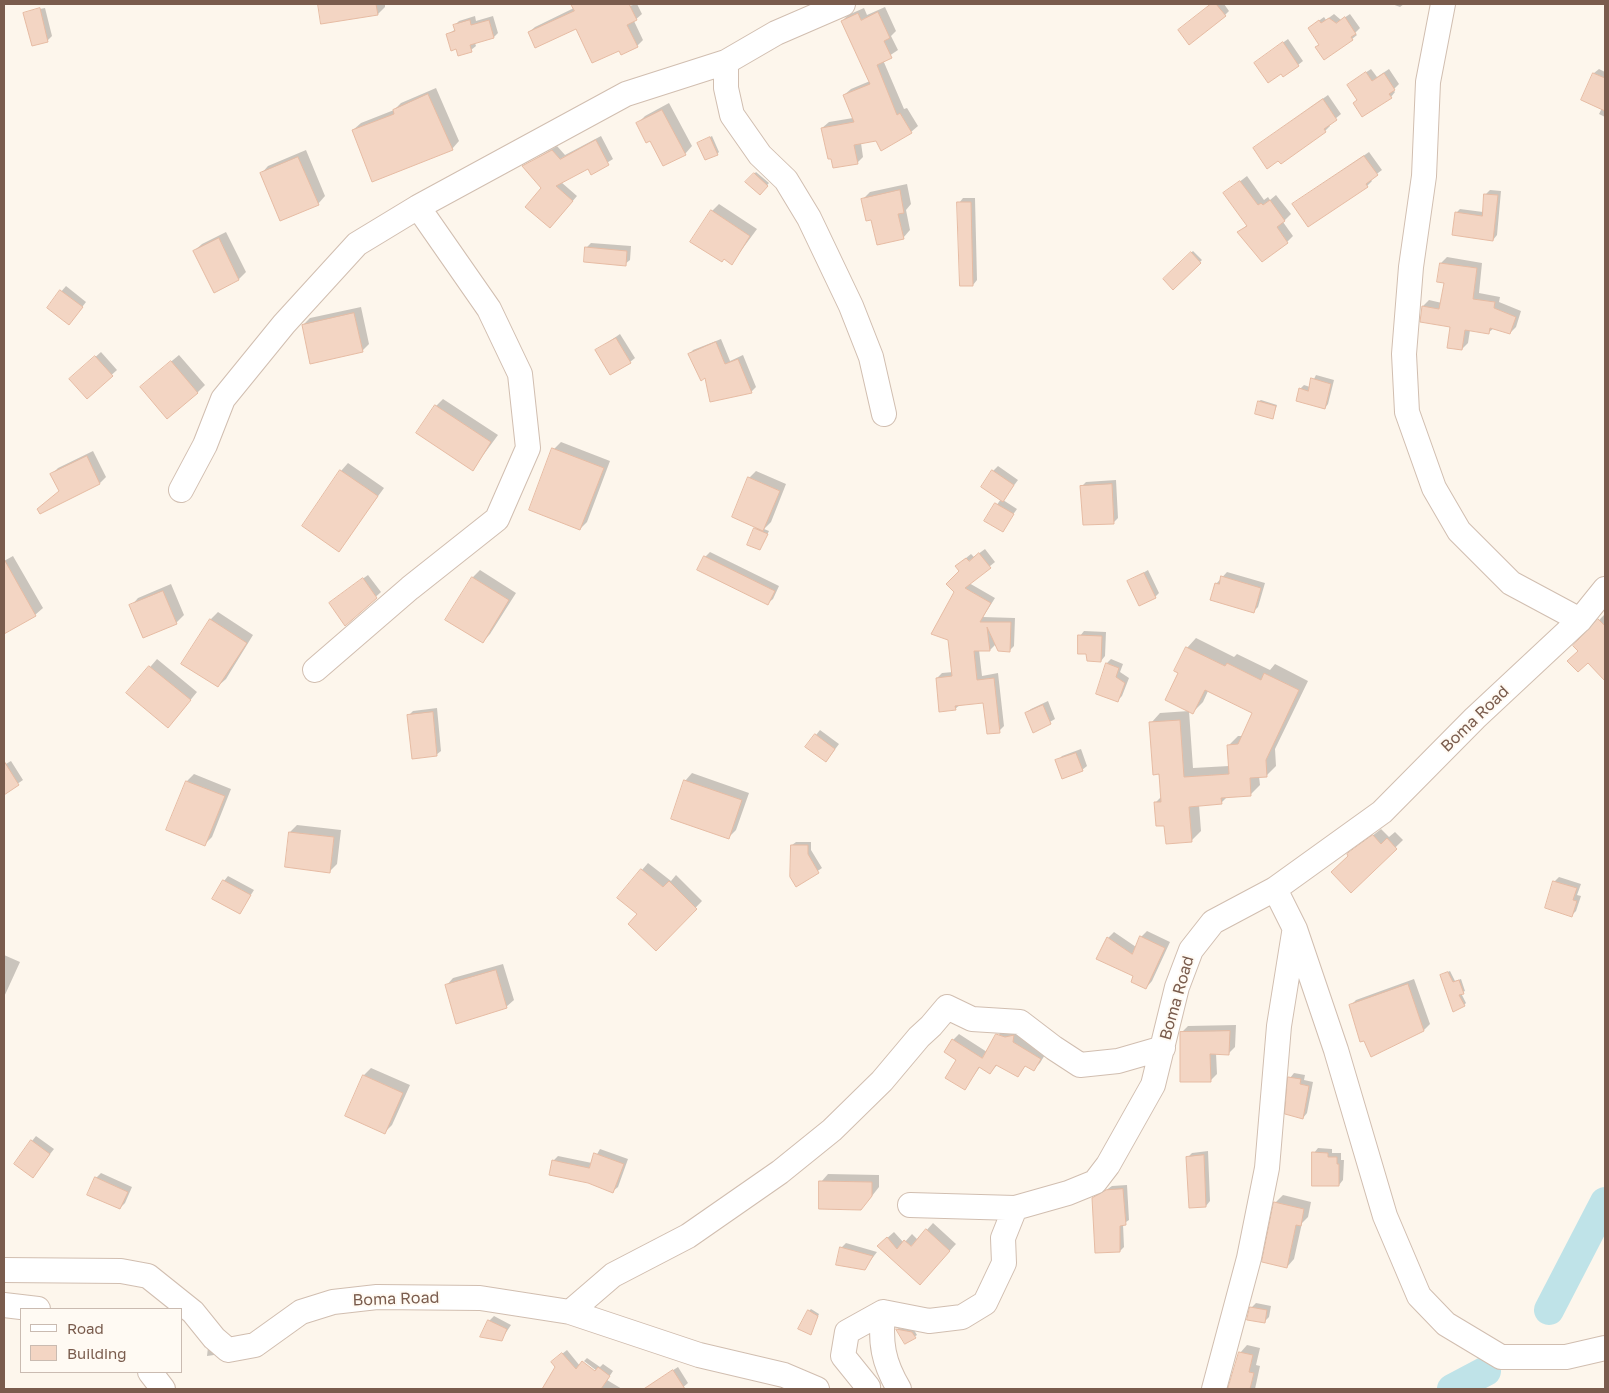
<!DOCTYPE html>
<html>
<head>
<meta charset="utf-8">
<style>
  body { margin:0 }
  #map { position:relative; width:1609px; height:1393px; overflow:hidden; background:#fdf6ec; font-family:"Golos Text",sans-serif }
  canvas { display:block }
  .frame { position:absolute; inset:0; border:5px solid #7a5c4d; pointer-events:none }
  .legend { position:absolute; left:20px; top:1308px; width:162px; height:65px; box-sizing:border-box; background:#fffaf3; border:1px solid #cabbb1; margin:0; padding:6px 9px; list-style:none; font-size:15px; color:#7a5c4d }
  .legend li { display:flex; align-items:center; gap:10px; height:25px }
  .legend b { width:25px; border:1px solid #cabbb1 }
</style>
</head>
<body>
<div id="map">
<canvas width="1609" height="1393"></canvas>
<div class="frame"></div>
<ul class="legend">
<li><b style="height:6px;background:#fff"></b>Road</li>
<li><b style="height:14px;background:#f3d5c3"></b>Building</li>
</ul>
</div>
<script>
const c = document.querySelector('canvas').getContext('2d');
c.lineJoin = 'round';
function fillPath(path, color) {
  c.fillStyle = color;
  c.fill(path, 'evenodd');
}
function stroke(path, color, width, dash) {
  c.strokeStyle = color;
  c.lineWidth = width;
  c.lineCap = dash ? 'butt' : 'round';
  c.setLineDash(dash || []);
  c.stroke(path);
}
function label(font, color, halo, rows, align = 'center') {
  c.font = font + ' "Golos Text",sans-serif';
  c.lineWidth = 4;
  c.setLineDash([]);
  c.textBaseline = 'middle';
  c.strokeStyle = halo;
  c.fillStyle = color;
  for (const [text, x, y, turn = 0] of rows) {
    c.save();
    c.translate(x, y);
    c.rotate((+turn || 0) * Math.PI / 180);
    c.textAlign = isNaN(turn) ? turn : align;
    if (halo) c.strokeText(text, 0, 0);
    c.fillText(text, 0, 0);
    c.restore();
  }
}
fillPath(new Path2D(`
  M319,4H385V7L378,14L322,22Z
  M574,4H628L629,6L637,4L642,14L634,21L643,40L637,46L620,49L577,28L529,32L535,27L574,8Z
  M1212,4H1224L1229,11L1225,15L1184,26Z
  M1392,4H1404L1400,7Z
  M885,7L896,31L891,36L898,50L883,60L904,109L907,108L918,126L911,132L861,143L863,157L857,163L822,128L829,122L853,118L844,95L851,89L870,81L842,21L848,15L864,8L867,15Z
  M45,8L52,36L48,40L33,44L30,11Z
  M1334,14L1341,20L1350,14L1360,28L1355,33L1357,35L1352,39L1316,47L1320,44L1309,28L1324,17L1326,20Z
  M475,16L476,21L493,16L498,33L494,37L475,43L476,46L471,50L457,48L448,34L456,29L455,25L459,21Z
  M1288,39L1303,61L1298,65L1281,72L1255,63Z
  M1371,69L1377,77L1389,69L1399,84L1393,90L1395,92L1391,97L1353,81Z
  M1599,69L1605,72V117L1599,114L1602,108L1582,99L1594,73Z
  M436,88L459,141L452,149L353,130L361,123L394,110L401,103Z
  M1328,95L1341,114L1329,124L1330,126L1325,131L1281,163L1254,148Z
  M669,103L692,146L685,154L650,139L638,123L645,116Z
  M601,136L613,159L591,173L588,167L561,182L577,196L555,222L543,188L524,166L557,146L565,155Z
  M712,136L719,152L717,154L701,142Z
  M306,150L325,196L318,204L261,174L268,166Z
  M1369,152L1382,170L1370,179L1372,181L1367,186L1293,204Z
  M756,172L769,183L760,193L747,182Z
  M1247,176L1264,200L1268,197L1270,200L1276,195L1291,214L1283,222L1293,236L1287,242L1239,232L1247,225L1225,193Z
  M907,184L911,204L906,210L910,230L903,238L872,218L863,199L870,192Z
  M1490,190L1501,191L1497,235L1493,240L1456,213L1460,209L1483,212L1486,194Z
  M963,198H975L977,280L973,285L959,203Z
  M719,204L757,229L732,263L712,211Z
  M226,232L246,272L239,279L214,292L194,251L202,244Z
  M591,243L631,246L630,260L625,264L586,248Z
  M1193,251L1202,260L1173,288L1164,279Z
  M1447,257L1482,263L1479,293L1500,297L1499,302L1521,311L1516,327L1510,333L1494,328L1488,333L1470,330L1468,343L1462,349L1452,326L1423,306L1429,300L1442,303L1445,282L1441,263Z
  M66,286L86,302L73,319L48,307Z
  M361,307L369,344L362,351L303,325L310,318Z
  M620,334L635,358L630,362L597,350Z
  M721,339L730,361L743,355L756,387L751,392L706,377L689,355L693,350Z
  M101,352L117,370L87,397L76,374Z
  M179,355L205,385L197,393L149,380Z
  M1316,375L1334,380L1328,404L1325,408L1300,389L1304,385L1310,387Z
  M443,399L498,435L473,469L436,406Z
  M1261,400L1277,405L1273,417L1259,401Z
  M561,442L610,461L587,522L580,529L554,449Z
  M93,451L106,477L100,483L40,512L60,491L52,474L58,468Z
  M348,463L384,488L339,550L341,471Z
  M998,466L1018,480L1003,500L1017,509L1002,530L986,520L1001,499L993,471Z
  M756,471L786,484L771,522L764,529L769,531L760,549L749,544L757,527L749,478Z
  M1116,480L1118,518L1113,523L1081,487L1086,482Z
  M985,549L995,562L969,583L995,598L983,617L1015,618L1014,646L1009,651L996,644L990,650H979L982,676L998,673L1004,726L999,731L985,701L961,704L955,709L937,678L942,673L953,672L956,592L960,571L956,566L971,554L974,557Z
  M710,552L779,586L773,599L768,603L705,557Z
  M13,556L43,608L35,615L4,633V561Z
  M480,570L516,593L490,634L483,642L473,577Z
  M1148,570L1159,593L1155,597L1129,581Z
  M1227,572L1265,583L1258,607L1253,612L1216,584Z
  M368,575L381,592L346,624L335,599Z
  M171,584L184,615L176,623L131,606L138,598Z
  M218,612L253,635L226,679L218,686L211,619Z
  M1605,614V679L1574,646Z
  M1084,631L1106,632L1105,656L1101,661L1087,653L1080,636Z
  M1196,638L1234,657L1237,654L1270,670L1275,664L1308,681L1275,749L1276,766L1266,776H1259L1260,785L1250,795L1228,796L1221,803L1199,805L1201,831L1191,841L1165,824L1155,803L1162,796L1151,723L1160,713L1189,711L1193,768L1229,766L1228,746L1238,736H1243L1254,713L1208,691L1203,702L1193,712L1180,672L1187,648Z
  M157,659L197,692L175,719L128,693Z
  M1111,659L1123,664L1120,672L1129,678L1122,696L1117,701L1097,693L1107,663Z
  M1048,701L1055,719L1034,731L1026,713L1031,709Z
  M437,708L441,751L436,755L409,715L413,711Z
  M820,730L839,744L830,756L816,735Z
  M1081,749L1087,766L1082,770L1057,761L1062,756Z
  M11,761L23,780L4,793V765Z
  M692,773L749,793L736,830L729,837L685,781Z
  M194,774L231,789L212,837L205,844L187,781Z
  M297,825L341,830L337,864L330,871L290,832Z
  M1381,829L1389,837L1395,832L1403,840L1351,891L1348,855Z
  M796,842H811V850L822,868L797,885L792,845Z
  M648,863L671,881L676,875L702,901L656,949L639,914L642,870Z
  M228,876L254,890L240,912L224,881Z
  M1559,877L1581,884L1577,895L1581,896L1576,911L1572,915L1546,907L1555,881Z
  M1147,931L1170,942L1152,981L1146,988L1134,976L1108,938L1114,932L1136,947L1141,937Z
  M4,955L20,962L4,997Z
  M503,964L514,1000L506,1007L446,986L453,978Z
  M1450,971L1455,981L1461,979L1465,991L1461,993L1466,1003L1464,1005L1441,975Z
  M1414,979L1430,1024L1424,1030L1371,1056L1350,1006L1356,1000Z
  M1236,1025L1235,1047L1228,1054L1216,1053L1217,1074L1210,1081L1181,1033L1188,1026Z
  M1003,1029L1019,1030V1036L1046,1053L1040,1063L1034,1069L1026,1065L1018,1076L998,1064L990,1073L980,1067L965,1088L953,1040L959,1034L987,1052Z
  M371,1068L410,1085L392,1125L385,1132L347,1115L364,1075Z
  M1294,1073L1305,1075L1304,1080L1313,1082L1307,1113L1303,1118L1287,1114L1290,1078Z
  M36,1136L54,1149L33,1176L32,1141Z
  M1318,1148L1332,1149V1153H1341V1160H1344L1343,1180L1339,1185L1314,1153Z
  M600,1149L628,1159L618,1187L613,1191L553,1161L558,1156L592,1163Z
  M1208,1151L1210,1201L1206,1206L1187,1158L1192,1153Z
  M101,1173L132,1187L125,1203L120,1208L96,1178Z
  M828,1174L879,1175V1187L868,1201L821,1182Z
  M1127,1185L1129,1220L1123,1224L1124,1247L1120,1251L1093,1199L1112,1186Z
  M1283,1195L1311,1202L1308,1217L1302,1223L1294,1259L1287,1267L1275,1203Z
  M933,1223L956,1244L926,1277L885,1240L894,1232L904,1243L912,1234L918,1240Z
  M846,1243L877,1252L864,1269L841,1248Z
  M1256,1303L1271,1306L1269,1317L1264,1322L1251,1308Z
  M811,1309L819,1314L811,1333L809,1311Z
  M494,1316L511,1325L501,1340L489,1321Z
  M899,1328L914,1330L917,1335L905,1343L897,1329Z
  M1247,1345L1260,1348L1256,1365L1260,1366L1255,1389H1228L1240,1353Z
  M208,1347L215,1354L214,1355L207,1356Z
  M567,1350L580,1366L599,1376L601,1374L584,1361L587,1358L600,1367L603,1364L613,1371L607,1380L622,1389H548L545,1387L557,1367V1358Z
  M678,1367L688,1383L681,1389H644Z`), '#0003');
stroke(new Path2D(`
  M1549,1310L1605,1202
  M1452,1389L1486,1371`), '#bfe3e8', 30);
const building = new Path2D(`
  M318,4H376L378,15L321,24Z
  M571,4H629L637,20L627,25L638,47L621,55L619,51L592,63L576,29L535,48L528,32L574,11Z
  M1211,4H1216L1226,16L1189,45L1178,30Z
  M40,8L48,42L32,46L23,13Z
  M878,12L890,38L884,41L892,58L877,65L897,115L900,113L912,133L881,151L876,141L854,145L858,164L833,168L831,159H828L821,128L854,122L843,95L870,84L841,21L858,13L861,20Z
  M1345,17L1356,34L1351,37L1353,40L1324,60L1315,47L1319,45L1308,28L1319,20L1321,23L1329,18L1336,23Z
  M470,20L471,25L489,20L494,38L470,45L472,52L458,56L456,49L451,51L446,34L455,31L453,25Z
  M1283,42L1299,66L1283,77L1281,74L1268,83L1254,63Z
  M1366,72L1372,81L1384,73L1395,90L1389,94L1392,98L1362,117L1353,103L1357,100L1347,85Z
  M1593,73L1605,78V111L1581,100Z
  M428,94L453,150L372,182L352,130L394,114L393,110Z
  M1323,99L1337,120L1324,129L1326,132L1281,164L1278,161L1267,169L1253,148Z
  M662,110L686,155L663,166L650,141L646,143L636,123Z
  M710,137L718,155L705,160L697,143Z
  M596,140L609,165L591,175L588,169L556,186L573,201L550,228L525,207L541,188L522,166L552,150L560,159Z
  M1364,156L1378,175L1366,184L1368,187L1308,227L1292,204Z
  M298,157L319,205L280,221L260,173Z
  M754,173L768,186L760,195L745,182Z
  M1240,181L1258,205L1261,203L1263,205L1270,200L1285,221L1277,227L1288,243L1262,262L1237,232L1247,226L1223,193Z
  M900,190L904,213L898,214L904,239L877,245L871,220L866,221L861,199Z
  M1484,194L1498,195L1493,241L1452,235L1455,212L1482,216Z
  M957,202H971L973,286H960Z
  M711,210L750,236L732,265L724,259L722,262L690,242Z
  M219,238L239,280L214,293L193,251Z
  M585,247L627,251L626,266L584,262Z
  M1191,252L1201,263L1173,290L1163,279Z
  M1440,263L1477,268L1473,299L1495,302L1494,308L1516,317L1510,334L1490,328L1489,334L1465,330L1462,350L1447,348L1450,327L1420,322L1422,306L1439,309L1444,283L1437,282Z
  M60,290L83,307L69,325L47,308Z
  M354,313L363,352L310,364L302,325Z
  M616,338L631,363L610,375L595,350Z
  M716,342L725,364L738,359L752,393L710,402L705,378L701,381L688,354Z
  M95,356L113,376L87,399L69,379Z
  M171,361L198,393L167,419L140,387Z
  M1311,378L1331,384L1325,409L1296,401L1299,388L1308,391Z
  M1258,401L1276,406L1273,419L1255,414Z
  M435,405L491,442L473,471L416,433Z
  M552,448L604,468L580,530L529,510Z
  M87,456L100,484L40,514L37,509L59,491L50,474Z
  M340,470L378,496L339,552L302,526Z
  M992,470L1014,485L1003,502L981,487Z
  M748,477L780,491L763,531L732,517Z
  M1112,484L1114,524L1083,525L1080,486Z
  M995,503L1014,514L1003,532L984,521Z
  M754,528L768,534L760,550L747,545Z
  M979,553L991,568L965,588L991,603L980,622H1011L1010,652L998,651L987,627L990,651H974L977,680L994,678L1000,733L987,734L983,703L955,706L956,710L939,712L936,678L952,676L948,640L931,634L954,592L946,584L959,571L955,566L966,558L969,561Z
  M704,556L775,591L768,605L697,570Z
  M4,559L36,616L4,634Z
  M1144,573L1156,598L1139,606L1127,581Z
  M1221,576L1261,588L1254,613L1210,600L1215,583L1219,584Z
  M472,577L509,600L483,643L445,620Z
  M363,578L377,598L345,626L329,603Z
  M163,591L177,624L143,638L129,605Z
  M210,619L247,643L218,687L181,664Z
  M1598,619L1605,626V681L1588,663L1578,672L1567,661L1578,651L1573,646Z
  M1078,635L1102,636L1101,662L1087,661L1086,654H1078Z
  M1186,647L1225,666L1227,663L1261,680L1264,673L1299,690L1266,760L1267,777L1250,778L1251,796L1221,798L1222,804L1189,807L1192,842L1166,844L1164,826H1156L1154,802H1161L1159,774L1153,775L1149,722L1180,720L1184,777L1229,774L1227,745L1238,744L1252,713L1205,690L1193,714L1165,700L1178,673L1174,671Z
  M1106,663L1119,668L1116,677L1125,683L1118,702L1096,694Z
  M149,666L191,700L168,728L126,693Z
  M1043,705L1051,724L1033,733L1025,713Z
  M433,712L437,756L412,759L407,715Z
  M815,734L835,749L826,762L805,747Z
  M1076,753L1083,771L1062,779L1055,760Z
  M4,761L19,785L4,795Z
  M684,780L742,800L729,839L671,819Z
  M186,781L225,796L205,846L166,830Z
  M289,832L334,837L330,873L285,867Z
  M1373,835L1381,844L1387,838L1397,849L1351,893L1331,872L1348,856L1347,854Z
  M791,845H808V854L819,873L796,887L790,877Z
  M641,869L663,887L669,881L697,909L656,951L628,924L637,914L617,898Z
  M223,880L251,895L240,914L212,899Z
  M1553,881L1577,888L1573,900L1577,901L1572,917L1545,908Z
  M1140,936L1165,948L1146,989L1131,982L1133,976L1096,959L1107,937L1132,954Z
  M496,970L507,1008L456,1024L445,985Z
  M1448,972L1453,982L1459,980L1464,994L1459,995L1465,1006L1453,1012L1440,975Z
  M1408,984L1424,1031L1371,1057L1364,1041L1360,1042L1349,1005Z
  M1230,1031L1229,1055L1210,1054L1211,1082H1180V1032Z
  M996,1034L1005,1037L1014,1035L1013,1042L1041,1059L1034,1071L1025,1066L1018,1077L996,1065L990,1074L979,1067L965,1090L945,1078L956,1060L944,1052L952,1039L982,1058Z
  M363,1075L403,1093L385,1134L345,1116Z
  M1288,1077L1301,1079L1300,1084L1309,1086L1303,1119L1285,1114Z
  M31,1140L50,1154L33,1178L14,1164Z
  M1312,1152L1328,1153V1157H1337V1164H1339V1186H1312Z
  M594,1153L624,1164L613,1193L588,1183L549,1175L552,1160L589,1168Z
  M1204,1155L1206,1207L1189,1208L1186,1157Z
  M95,1177L128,1192L120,1209L87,1195Z
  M819,1181L872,1182V1196L861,1210L819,1209Z
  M1123,1189L1126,1225L1120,1226V1252L1095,1253L1092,1198L1106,1190Z
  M1274,1202L1304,1209L1301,1226L1296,1225L1287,1268L1262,1262Z
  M926,1229L950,1251L920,1285L877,1246L887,1237L897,1249L904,1240L911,1246Z
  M840,1247L873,1256L865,1270L836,1265Z
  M1250,1307L1267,1310L1265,1323L1247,1320Z
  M808,1310L818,1316L811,1335L798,1329Z
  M488,1320L507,1329L502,1341L480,1337Z
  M896,1329L912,1332L916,1338L905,1344Z
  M1239,1352L1253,1355L1249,1372L1254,1373L1250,1389H1228Z
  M562,1353L576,1369L582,1361L595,1371L598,1367L610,1376L601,1389H542L555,1367L551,1362Z
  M673,1370L685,1389H644Z`);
fillPath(building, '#f3d5c3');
stroke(building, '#e6bba3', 1);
const minor = new Path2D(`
  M1443,4L1428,82L1424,176L1411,267L1404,354L1407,412L1434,488L1459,531L1511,583L1580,620
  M726,62V88L732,115L760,155L786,180L809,218L851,306L871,357L884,414
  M181,490L205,445L223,399L284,324L357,244L418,207L626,94L726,62L776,33L843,4
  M315,670L410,588L497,519L528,448L520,374L489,309L418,207
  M1275,889L1295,929L1336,1050L1385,1216L1419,1296L1446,1324L1501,1357H1566L1605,1348
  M910,1205L1015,1208
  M4,1270L121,1271L148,1276L193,1312L214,1338L228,1350L255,1345L301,1312L333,1302L377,1297L480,1298L570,1312L699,1355L784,1375L817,1389
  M4,1305L38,1309
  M570,1312L613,1275L688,1236L780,1172L832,1130L882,1081L919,1037L931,1026L947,1007L972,1019L1020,1022L1054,1048L1080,1065L1118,1061L1163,1048
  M883,1312C880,1343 883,1362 899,1389
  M150,1372L163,1389
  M867,1389L868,1387L843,1356L847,1332L883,1312L929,1321L962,1317L985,1303L1004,1263L1003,1238L1015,1208L1068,1193L1095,1182L1108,1165L1153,1085L1177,987L1191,950L1213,922L1275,889L1382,812L1475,718L1580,620L1605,589
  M1214,1389L1249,1258L1267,1168L1279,1026L1294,933`);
stroke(minor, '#d1beb0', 26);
stroke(minor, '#fff', 24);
label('16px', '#7a5c4d', '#fffaf3', [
  ["Boma Road",1475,719,-44],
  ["Boma Road",1177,998,-74],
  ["Boma Road",396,1299,-2]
]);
</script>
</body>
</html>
